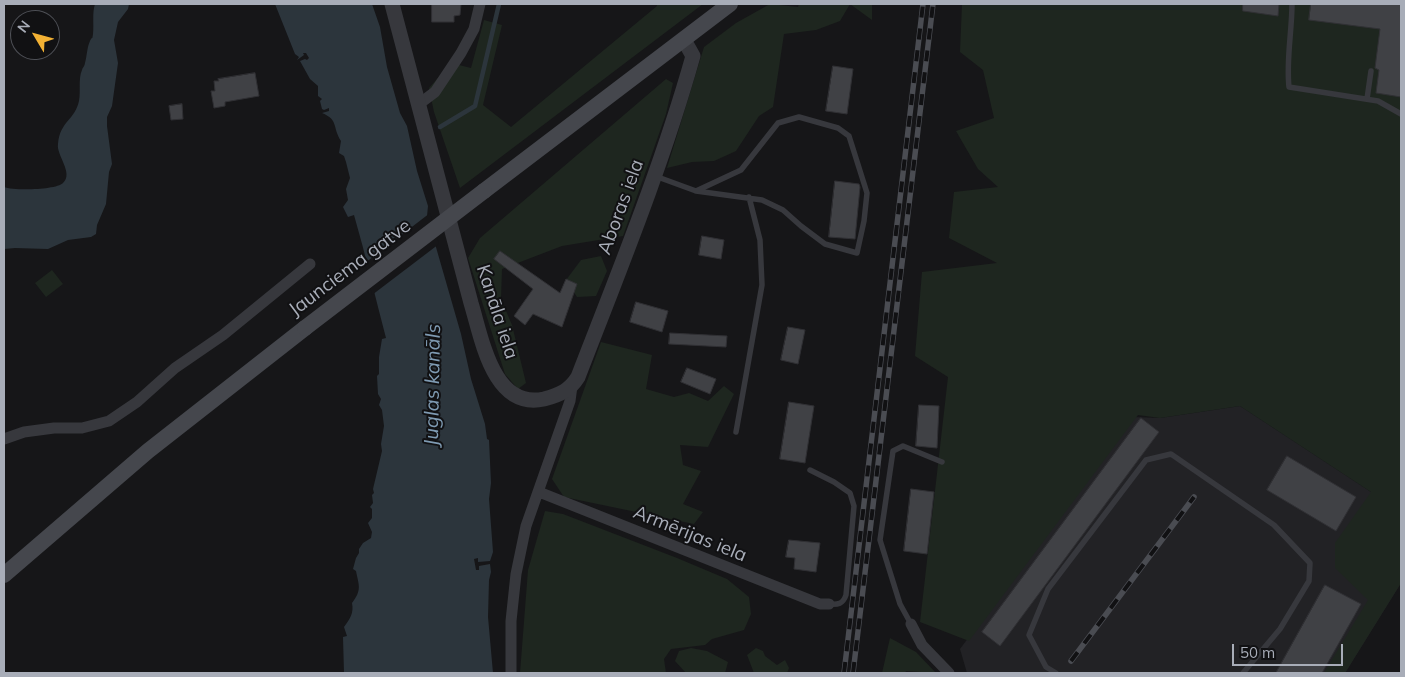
<!DOCTYPE html>
<html>
<head>
<meta charset="utf-8">
<style>
  body { margin:0 }
  #map { position:relative; width:1405px; height:677px; overflow:hidden; background:#161618; font-family:Mulish,sans-serif }
  canvas { display:block }
  .frame { position:absolute; inset:0; border:5px solid #a8adb8; pointer-events:none }
  .north { position:absolute; left:10px; top:10px; width:50px; height:50px; box-sizing:border-box; background:#111113; border:1px solid #4d4f55; border-radius:50%; rotate:307deg; font-size:14px; font-weight:700; line-height:20px; text-align:center; color:#a8adb8 }
  .north::after { content:''; display:block; margin:auto; width:18px; height:22px; background:#f2b134; clip-path:polygon(50% 0,100% 100%,50% 72%,0 100%) }
  .scale { position:absolute; left:1232px; top:644px; width:111px; height:22px; box-sizing:border-box; border:2px solid #a8adb8; border-top:0; padding-left:6px; font-size:15px; line-height:18px; white-space:nowrap; color:#a8adb8; -webkit-text-stroke:4px #111113; paint-order:stroke }
</style>
</head>
<body>
<div id="map">
<canvas width="1405" height="677"></canvas>
<div class="frame"></div>
<div class="north">N</div>
<div class="scale">50 m</div>
</div>
<script>
const c = document.querySelector('canvas').getContext('2d');
c.lineJoin = 'round';
function fillPath(path, color) {
  c.fillStyle = color;
  c.fill(path, 'evenodd');
}
function stroke(path, color, width, dash) {
  c.strokeStyle = color;
  c.lineWidth = width;
  c.lineCap = dash ? 'butt' : 'round';
  c.setLineDash(dash || []);
  c.stroke(path);
}
function label(font, color, halo, rows, align = 'center') {
  c.font = font + ' Mulish,sans-serif';
  c.lineWidth = 4;
  c.setLineDash([]);
  c.textBaseline = 'middle';
  c.strokeStyle = halo;
  c.fillStyle = color;
  for (const [text, x, y, turn = 0] of rows) {
    c.save();
    c.translate(x, y);
    c.rotate((+turn || 0) * Math.PI / 180);
    c.textAlign = isNaN(turn) ? turn : align;
    if (halo) c.strokeText(text, 0, 0);
    c.fillText(text, 0, 0);
    c.restore();
  }
}
fillPath(new Path2D(`
  M1240,406L1371,492L1401,583L1345,673H967L960,649L1133,417L1160,418Z`), '#222225');
fillPath(new Path2D(`
  M657,4H703L460,188L434,112L429,88L451,63L471,68L484,20L502,25L483,105L511,127L657,6Z
  M770,4L798,7L799,4H872V20L850,4L840,21L816,30L784,34L773,107L759,116L736,151L714,161L692,162L667,168L704,47L736,23Z
  M962,4H1401V583L1345,673H1324L1368,600L1335,568V543L1371,492L1240,406L1160,418L1138,415L969,641L920,622L948,377L915,356L922,272L997,263L949,238L954,192L998,187L978,169L956,131L994,118L983,70L960,52Z
  M666,79L673,83L666,114L623,236L562,246L502,269L501,299L512,325L526,383L518,389L505,374L468,258L480,238Z
  M601,256L607,271L596,296L577,297L566,280L581,260Z
  M52,270L63,284L46,297L35,283Z
  M601,342L652,355L646,389L674,397L689,393L708,401L724,386L734,394L708,447L680,445L683,465L701,471L683,504L703,512L694,524L564,497L552,479Z
  M545,511L563,514L677,558L727,579L749,597L751,614L744,630L712,639L705,645L671,649L664,659L666,673H520L528,570Z
  M890,638L916,652L936,673L906,671L905,673H882Z
  M691,648L707,651L728,662L725,673H686L675,661L679,651Z
  M756,648L763,651L765,656L777,665L785,660L789,668L787,673H754L747,655Z`), '#1e261f');
fillPath(new Path2D(`
  M95,4H129L128,9L118,22L114,40L118,63L112,106L107,117V126L112,164L109,172L106,204L97,225L96,234L91,237L68,240L48,249L15,248L4,249V187C14,191 56,190 63,183C74,173 56,155 58,144C60,121 75,120 79,101C81,91 78,79 82,70C82,68 85,66 85,63C87,56 87,47 90,41C93,35 92,41 93,34C94,24 92,13 95,4Z
  M275,4H372L380,27L387,67L400,113L407,126L417,171L428,206L427,216L461,334L471,379L485,424L487,439L489,440L491,483L489,499L493,552L490,561L478,562V558L474,559L476,570H479V566L490,564L491,572L489,580L488,617L493,673H344L343,637L347,636L344,627C350,619 354,613 352,603C362,590 359,586 356,571L353,569L356,558L359,553V549L363,543L371,538L372,532L368,523L372,518V509L370,507L373,503L372,495L374,493L373,489L382,451L381,444L384,426L382,410L379,405L381,399L378,394L377,376L379,374V357L382,339L386,338C375,297 366,256 354,215L348,217L343,207L348,200L346,189L350,178L346,162L344,156L339,153L341,141C332,127 339,120 322,113L329,111V108L324,110L322,109L320,101L322,99L318,96V86L310,79L300,61L305,59L307,60L309,58L306,53H303L304,55L297,60L299,57L295,54Z`), '#2c353c');
fillPath(new Path2D(`
  M430,213L439,244L372,295L365,263Z`), '#161618');
stroke(new Path2D(`
  M440,127L475,106L499,4`), '#2c353c', 4.5);
const building = new Path2D(`
  M432,4H461L460,15L454,16V22H432Z
  M1243,4H1279L1278,16L1243,11Z
  M1311,4H1401V97L1376,93L1379,70L1375,68L1380,29L1309,20Z
  M833,66L853,69L847,114L826,111Z
  M255,73L259,96L225,102V106L214,108L211,91H215L214,81H219L218,79Z
  M182,104L183,119L171,120L169,106Z
  M835,181L859,184L860,187L855,239L829,237Z
  M702,236L724,240L721,259L699,255Z
  M500,251L560,293L566,279L577,284L562,327L533,314L525,325L514,316L533,289L494,259Z
  M636,302L668,311L662,332L630,322Z
  M788,327L805,330L798,364L781,360Z
  M670,333L727,336L726,347L669,344Z
  M687,368L716,379L710,394L681,382Z
  M789,402L814,406L805,463L780,459Z
  M919,405L939,406L937,448L916,446Z
  M1141,418L1159,432L1000,646L982,632Z
  M1287,456L1356,497L1336,531L1267,490Z
  M911,489L934,492L927,554L904,551Z
  M789,540L820,543L816,572L794,569L795,558L786,557Z
  M1325,585L1361,604L1322,673H1276Z`);
fillPath(building, '#404145');
stroke(building, '#303034', 1);
stroke(new Path2D(`
  M1292,4C1292,31 1286,60 1289,87L1378,101L1401,114
  M1367,99L1371,71
  M655,176L696,191L762,200L783,210L801,226L825,244L857,253L864,221L867,193L849,136L838,128L799,117L778,123L741,170L696,191
  M736,432L762,285L760,240L749,197
  M810,470L834,482L850,493L854,506L846,595C843,604 838,605 829,604
  M911,624L900,604L880,540L893,451L903,446L942,462
  M1056,673L1046,667L1029,635L1048,589L1146,460L1171,454L1274,525L1310,563L1309,581L1280,629L1243,673`), '#37383d', 5.5);
stroke(new Path2D(`
  M419,104L435,92L461,53L474,29L480,4
  M4,439L24,432L54,428H82L109,421L137,402L175,368L223,335L310,264
  M539,492L820,604H829
  M911,624L922,645L949,673
  M511,673V621L516,574L526,526L570,401L572,386`), '#37383d', 11);
stroke(new Path2D(`
  M392,4L471,303C482,339 493,410 544,399C560,395 570,390 578,377C619,271 662,166 693,56L684,40`), '#37383d', 15);
stroke(new Path2D(`
  M484,191L730,4
  M4,575L148,451L305,328`), '#45474d', 16);
const rail = new Path2D(`
  M1071,661L1194,497
  M844,673L923,4
  M853,673L933,4`);
stroke(rail, '#4a4c52', 5.5);
stroke(rail, '#111113', 4, [11]);
stroke(new Path2D(`
  M305,328L484,191`), '#45474d', 16);
label('19px', '#a8adb8', '#111113', [
  ["Aboras iela",621,207,-70],
  ["Jaunciema gatve",350,268,-37],
  ["Kanāla iela",497,312,72],
  ["Armērijas iela",690,534,22]
]);
label('italic 20px', '#7f9bb3', '#111113', [
  ["Juglas kanāls",433,385,-89]
]);
</script>
</body>
</html>
